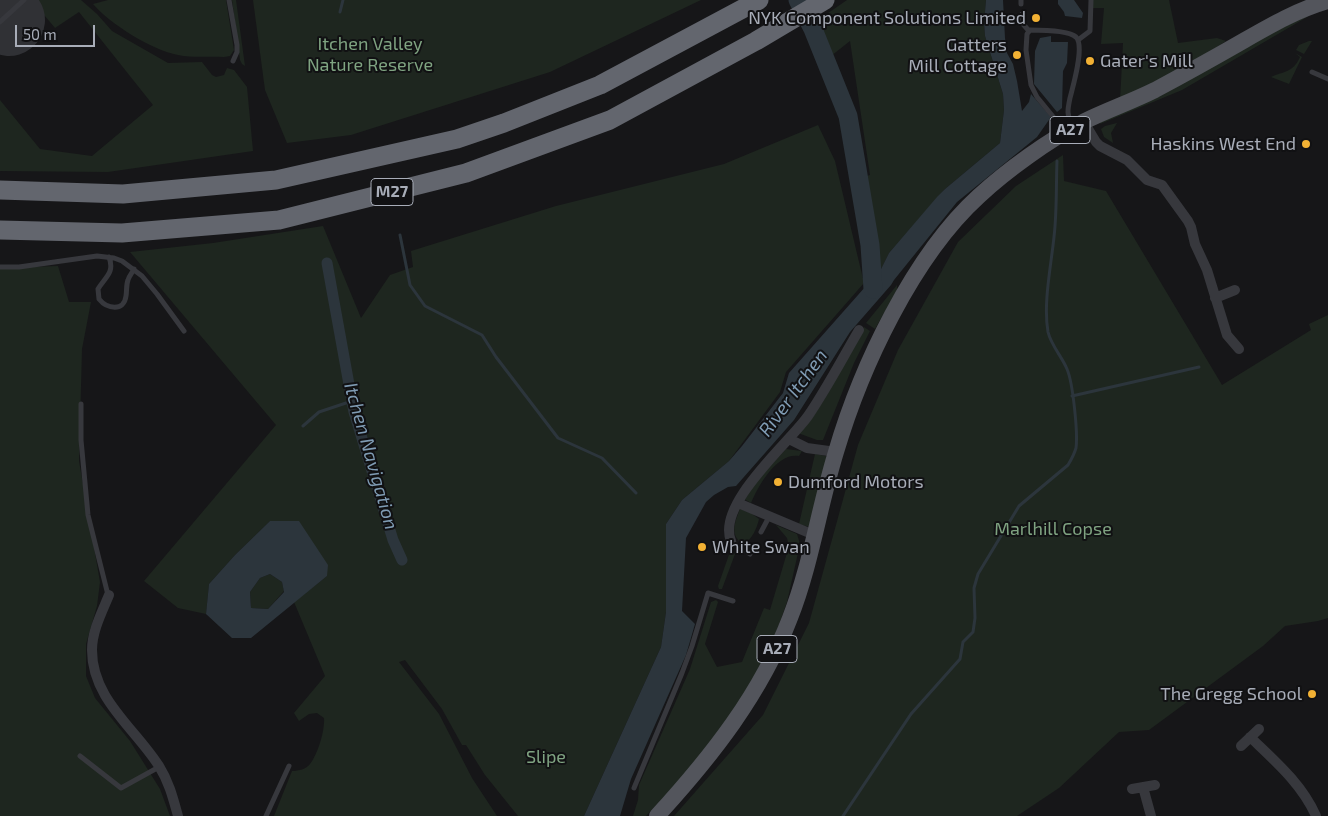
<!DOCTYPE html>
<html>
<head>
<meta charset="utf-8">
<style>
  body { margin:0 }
  #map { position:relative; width:1328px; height:816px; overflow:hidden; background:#161618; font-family:"Exo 2",sans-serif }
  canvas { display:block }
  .scale { position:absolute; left:15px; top:25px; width:80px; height:22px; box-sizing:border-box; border:2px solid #a8adb8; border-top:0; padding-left:6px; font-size:15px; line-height:18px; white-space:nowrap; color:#a8adb8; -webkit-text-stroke:4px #111113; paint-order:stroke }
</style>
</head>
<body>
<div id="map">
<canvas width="1328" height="816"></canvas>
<div class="scale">50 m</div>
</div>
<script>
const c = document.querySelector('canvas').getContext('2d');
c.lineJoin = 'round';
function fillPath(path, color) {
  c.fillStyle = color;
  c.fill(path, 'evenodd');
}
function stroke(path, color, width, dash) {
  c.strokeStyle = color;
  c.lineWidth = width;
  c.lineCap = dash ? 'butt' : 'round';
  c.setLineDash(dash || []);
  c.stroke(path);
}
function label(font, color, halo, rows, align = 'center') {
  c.font = font + ' "Exo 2",sans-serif';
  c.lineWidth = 4;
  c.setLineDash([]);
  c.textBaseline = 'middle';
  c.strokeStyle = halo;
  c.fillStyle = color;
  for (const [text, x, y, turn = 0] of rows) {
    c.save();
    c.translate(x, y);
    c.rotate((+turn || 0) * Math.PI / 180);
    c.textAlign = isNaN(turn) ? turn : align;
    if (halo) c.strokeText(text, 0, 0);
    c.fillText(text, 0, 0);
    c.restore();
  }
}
fillPath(new Path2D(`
  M39,0H81L97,14L112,31L168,63L202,62L212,75L216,77L224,75L227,68L234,70L247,87L253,151L108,172L0,171V100L40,149L92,156L153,105L79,12L55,28L34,3Z
  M108,0H226L234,50L230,56L224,57C209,56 192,58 178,55C152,50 110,24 93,4Z
  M232,0H236L245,66L242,64L240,60Z
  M253,0H701L550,72L351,135L287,143L265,90Z
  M847,0H986L984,23L985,36L1003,94L1004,110L1000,143L945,189L889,253L881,269H879V257L863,177L870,175L850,41L831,56L818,20Z
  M1093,0H1169L1178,43L1217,38L1226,41L1186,67L1120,101L1123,43L1101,44L1104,8H1093Z
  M1314,13L1182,90L1100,124L1101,122L1245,45Z
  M1309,41H1312L1304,54L1296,50L1299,45Z
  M1295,53L1302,57L1289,84L1271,77C1284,71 1293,73 1300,57Z
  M1117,123L1111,133L1113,143L1104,137L1101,129L1105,126Z
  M818,125L835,161L864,283L786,372L780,392L729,461L682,500L666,524V612L661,647L584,816H518L485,775L466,745H462L442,709L405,660L399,662L439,714L472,778L497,816H274L292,771C299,771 306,769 310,764C318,754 325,730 324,718L317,713L309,714L299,721L294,713L325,676L294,602L327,576L270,521L235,555L209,584L206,614L178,608L144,581L276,425L130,252L213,243L323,226L361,318L390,275L413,267L411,251L556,206L724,164Z
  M1063,155L1064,181L1106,191L1222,385L1311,330L1309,324L1328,315V618L1318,621L1285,626L1263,646L1149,730L1119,732L1059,788L1017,816H674L763,715L809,623L858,445L898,350L958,242L1016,186Z
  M58,266L69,302H91L82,349L79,461L100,582L97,606L86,644V676L95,698L130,741L160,789L170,816H0V268Z
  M897,285V290L875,329L866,323Z
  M864,327L870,331L854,363L823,440H817L798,433L810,421L824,400Z
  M786,449L802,451L799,456C777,452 758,486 751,503L744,499L752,486Z
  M815,454L826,456V460L809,527L799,524Z
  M740,509L751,513L759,519C757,528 752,540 743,544C729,535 735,522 740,509Z
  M776,525L797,534L800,544L787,602L769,653L729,718L687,772L646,816H633L638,800L639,785L690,669L711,602L716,600L718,602L705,644L717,667L742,662L764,608L770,610L789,546L787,538Z
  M731,549L735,554L722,589H719L718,586Z
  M270,574L282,582L284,591L268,609L251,608L250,592L260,578Z`), '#1e261f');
fillPath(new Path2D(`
  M986,0H1003L1005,38L1007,53L1013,64L1017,81L1022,111L1029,102L1031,94L1051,117L1037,137L957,202L894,280L891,285L850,332L794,420L736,486L728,487L714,495L706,502L686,538L682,611L695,624L686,655L631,779L620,816H584L661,647L666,612V524L682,500L729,461L742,446L783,393L789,373L881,269L889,253L937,197L945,189L1000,143L1004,110L1003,94L985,36L984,23Z
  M1058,0H1074L1083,13L1082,18L1065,16L1064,12L1058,4Z
  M1051,36V42H1068L1067,63L1063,71L1062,108L1057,112L1034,84L1035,51L1040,38Z
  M270,521H299L328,565L327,576L251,638H232L206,614L209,584L235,555ZM270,574L282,582L284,592L268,609L251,608L250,592L260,578Z`), '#2c353c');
stroke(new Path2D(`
  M340,12L343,0
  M400,235L410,285L425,306L482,335L496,357L558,438L602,458L636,493
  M1072,396L1199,367
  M303,426L319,412L352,401
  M843,816L911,714L960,659L963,642L973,632L975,618L974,588L978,574L1019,506L1068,465C1071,460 1074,455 1076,448C1078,433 1073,383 1067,369C1062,357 1051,345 1048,332C1043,304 1051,266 1054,237C1057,212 1056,187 1057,161`), '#2c353c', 3);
stroke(new Path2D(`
  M327,263L354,412L393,540L402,560`), '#2c353c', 11);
stroke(new Path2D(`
  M798,0L813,29L848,116L870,245L873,289`), '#2c353c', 19);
stroke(new Path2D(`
  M0,9L9,20`), '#303135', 72);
stroke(new Path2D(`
  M229,0L237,45V52L233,61
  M1021,0V4
  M1022,14L1023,24L1029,31
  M0,22L24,0
  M1078,40L1090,31L1091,0
  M1312,72L1328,79
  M1064,130L1037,97L1031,85L1026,50L1027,34L1030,30C1041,30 1068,30 1076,37C1085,46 1073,86 1070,98C1068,108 1066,115 1072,124
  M109,257C115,273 105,277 98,289L99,299C107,309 124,312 126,296C127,290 126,285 128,280C129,276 132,273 134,269
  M0,267H19L97,256L114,258L122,261L142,276L157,294L184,331
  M81,404V440L88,515L108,595
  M761,532L769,517
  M731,541L750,554
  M80,756L121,788L159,767
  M634,788L682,673L692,646L708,593L733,601
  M266,816L289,766`), '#37383d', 5);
stroke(new Path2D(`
  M1084,122L1096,142L1100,146L1127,160L1147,180L1162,185L1188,221L1191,227L1195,244L1207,270L1227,335L1239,349
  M1215,298L1235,290
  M789,439L807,448L836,452
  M738,503L814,535
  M731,541C716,504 789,443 808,416C827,388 842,359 859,330
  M109,595C102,612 92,631 92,650C92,699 135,728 159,766C169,782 173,798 178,816
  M1250,737C1275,761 1302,784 1316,816
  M1241,746L1259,729
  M1143,787L1151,816
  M1132,789L1155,785`), '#37383d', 10);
stroke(new Path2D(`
  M657,816C711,757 761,694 790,618C811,565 819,507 836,452C861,367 913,256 979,196C1007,170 1049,140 1083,122C1107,110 1131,102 1155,90C1183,75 1210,60 1238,44C1266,28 1296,10 1328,1`), '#53555c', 16);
stroke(new Path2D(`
  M0,190L123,194L276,180L457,139L504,123L600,85L759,0
  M0,230L122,233L279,220L466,173L610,120L756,41L825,0`), '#63666e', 19);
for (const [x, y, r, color] of [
  [1036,18,5,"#f2b134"],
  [1017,55,5,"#f2b134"],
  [1090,61,5,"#f2b134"],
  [1306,144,5,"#f2b134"],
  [778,482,5,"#f2b134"],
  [702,547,5,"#f2b134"],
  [1312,694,5,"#f2b134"]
]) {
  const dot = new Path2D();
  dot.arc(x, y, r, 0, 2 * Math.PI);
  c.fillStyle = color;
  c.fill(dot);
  stroke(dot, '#111113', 2);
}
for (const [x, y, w] of [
  [1070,130,40],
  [392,192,42],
  [777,649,40]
]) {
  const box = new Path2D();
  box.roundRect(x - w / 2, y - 13.5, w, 27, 4);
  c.fillStyle = '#111113';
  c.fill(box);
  stroke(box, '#a8adb8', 1);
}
label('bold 16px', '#a8adb8', null, [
  ["A27",1070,130],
  ["M27",392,192],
  ["A27",777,649]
]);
label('18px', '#a8adb8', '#111113', [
  ["NYK Component Solutions Limited",1026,18],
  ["Gatters",1007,45],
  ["Mill Cottage",1007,66],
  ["Gater's Mill",1100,61,"left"],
  ["Haskins West End",1296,144],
  ["Dumford Motors",788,482,"left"],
  ["White Swan",712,547,"left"],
  ["The Gregg School",1302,694]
], 'right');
label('18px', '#7fa381', '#111113', [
  ["Itchen Valley",370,44],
  ["Nature Reserve",370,65],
  ["Marlhill Copse",1053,529],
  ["Slipe",546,757]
]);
label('italic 19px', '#7f9bb3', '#111113', [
  ["River Itchen",793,393,-54],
  ["Itchen Navigation",371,456,74]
]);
</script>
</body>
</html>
